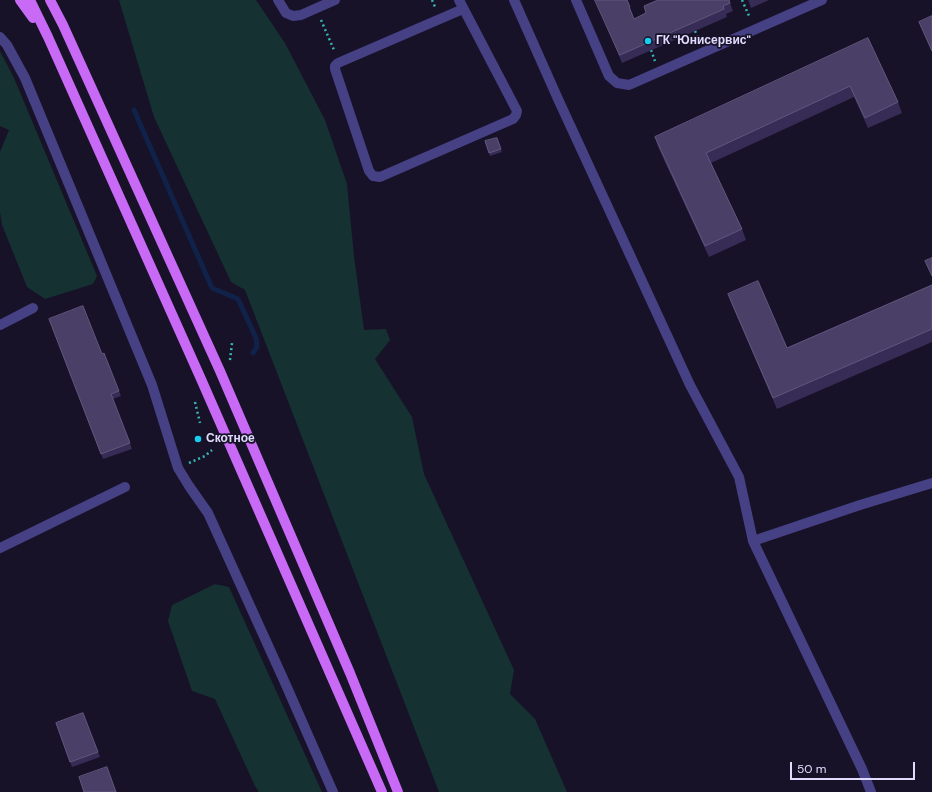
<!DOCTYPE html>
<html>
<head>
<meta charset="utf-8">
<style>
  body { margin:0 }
  #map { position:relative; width:932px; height:792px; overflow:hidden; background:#171228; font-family:"DM Sans",sans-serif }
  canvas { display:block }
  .scale { position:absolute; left:790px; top:762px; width:125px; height:18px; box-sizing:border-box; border:2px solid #e1dbfd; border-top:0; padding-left:5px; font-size:12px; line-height:14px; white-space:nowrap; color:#e1dbfd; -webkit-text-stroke:3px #171228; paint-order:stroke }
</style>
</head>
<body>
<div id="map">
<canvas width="932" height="792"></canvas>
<div class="scale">50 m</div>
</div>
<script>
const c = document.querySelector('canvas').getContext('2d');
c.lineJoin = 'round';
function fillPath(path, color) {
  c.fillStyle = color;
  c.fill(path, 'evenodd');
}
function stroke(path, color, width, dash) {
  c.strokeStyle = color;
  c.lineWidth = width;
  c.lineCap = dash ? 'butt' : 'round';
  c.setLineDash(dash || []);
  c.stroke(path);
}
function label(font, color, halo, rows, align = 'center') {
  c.font = font + ' "DM Sans",sans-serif';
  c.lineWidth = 3.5;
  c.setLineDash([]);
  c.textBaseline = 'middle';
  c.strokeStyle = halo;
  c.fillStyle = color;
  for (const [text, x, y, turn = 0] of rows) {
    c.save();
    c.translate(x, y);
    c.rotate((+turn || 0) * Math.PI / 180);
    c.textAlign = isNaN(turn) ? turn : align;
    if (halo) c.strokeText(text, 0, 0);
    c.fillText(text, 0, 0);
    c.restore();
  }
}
fillPath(new Path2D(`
  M119,0H256L285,43L325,120L347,184L354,256L364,330L386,329L390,340L375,359L412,417L424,474L514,670L510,694L535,719L567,792H439L245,290L231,282L154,117Z
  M0,51L14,78L97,276L93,284L45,299L27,287L2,225L0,212V152L9,130L0,126Z
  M215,584L229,587L322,792H259L255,786L215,699L192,691L168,621L172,605Z`), '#153132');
stroke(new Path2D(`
  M134,110L212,288L238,299L256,338L257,347L253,353`), '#102249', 5);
stroke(new Path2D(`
  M432,0L435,7
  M742,0L750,18
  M321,20L334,50
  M695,31L699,40
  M651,50L655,61
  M230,360L232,343
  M195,402L200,423
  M189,463L205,456L212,450`), '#38b4b3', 2.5, [2, 3]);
stroke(new Path2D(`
  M278,0L286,13L293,16L301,15L335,0
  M459,0L517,111L516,115L513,119L380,177L373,176L369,171L335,69V66L338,63L463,9
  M514,0L558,99L690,385L739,477L753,541L862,769L871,792
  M576,0L609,76L617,83L629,85L822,0
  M0,37L7,45L25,78L152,385L178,468L189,486L208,513L286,685L333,792
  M0,325L33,308
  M753,541L860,505L932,483
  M0,548L125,487`), '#464084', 10);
stroke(new Path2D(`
  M20,0L33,18
  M30,0L48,37L201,379L382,792
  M50,0L63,25L220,371L350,673L398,792`), '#c86af6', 10);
fillPath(new Path2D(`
  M595,0H627L633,15H632L634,19L646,13L644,6L729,0L733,11L726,14L727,17L622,63Z
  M748,0H769L751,8Z
  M932,16V52L919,22Z
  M868,38L898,102L902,113L868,128L854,97L711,163L742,229L746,240L709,257L658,147L655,137Z
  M497,138L502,152L490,156L485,141Z
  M932,285V342L777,409L732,305L728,294L787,348Z
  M49,319L102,354L104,353L121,396L113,399L132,449L103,459Z
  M83,713L100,757L72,767L56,723Z`), '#372c55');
const building = new Path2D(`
  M595,0H627L630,7H629L634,19L646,13L644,6L658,0H729L730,3L723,6L724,9L620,55Z
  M932,16V51L919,22Z
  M868,38L898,102L865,118L850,86L706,153L742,229L705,246L655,137Z
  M497,138L501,149L489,153L485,141Z
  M932,258V276L925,261Z
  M758,281L787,348L932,285V329L773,398L728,294Z
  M83,306L102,354L104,353L119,391L111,394L130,443L101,454L49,319Z
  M83,713L98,752L70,762L56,723Z
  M107,767L116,792H84L79,777Z`);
fillPath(building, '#493f67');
stroke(building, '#61577e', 1);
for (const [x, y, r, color] of [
  [648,41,4,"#14cff0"],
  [198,439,4,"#14cff0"]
]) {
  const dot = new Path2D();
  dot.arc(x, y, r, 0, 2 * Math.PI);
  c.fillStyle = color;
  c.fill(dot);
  stroke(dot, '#171228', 1.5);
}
label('bold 12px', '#e1dbfd', '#171228', [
  ["ГК \"Юнисервис\"",656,41],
  ["Скотное",206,439]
], 'left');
</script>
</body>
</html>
